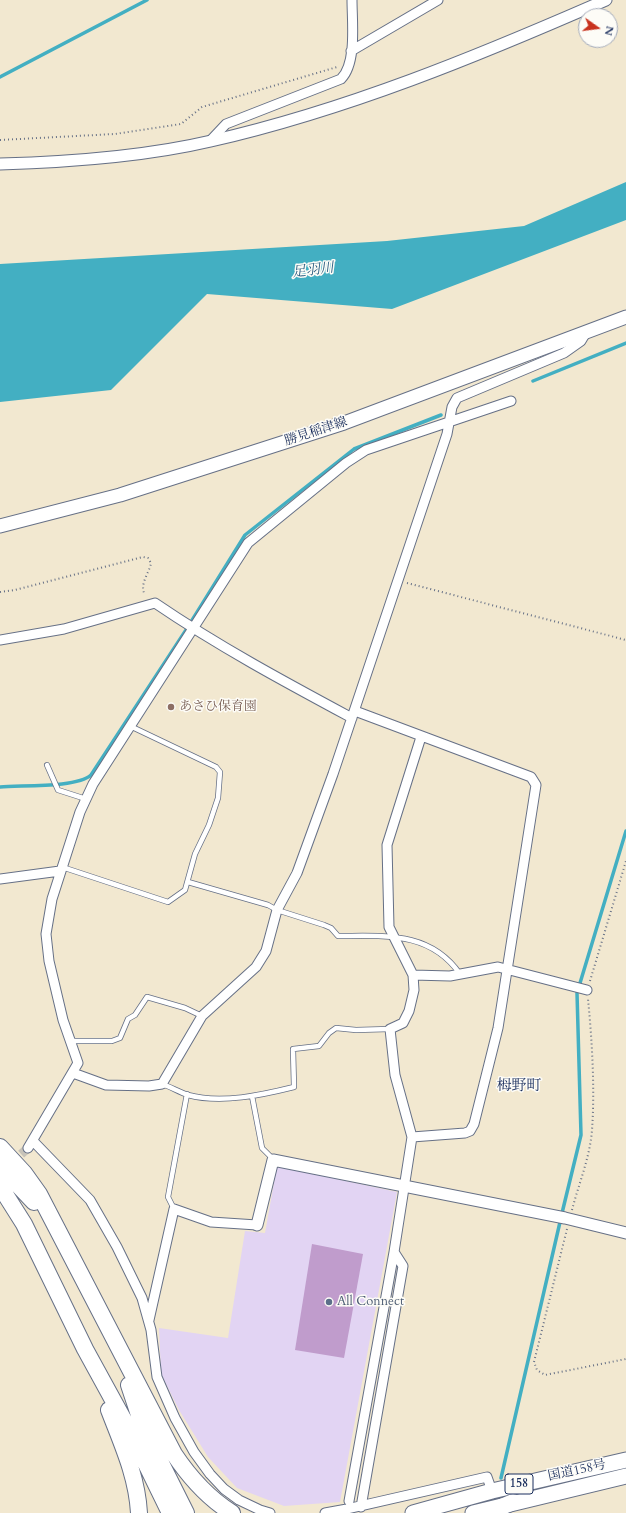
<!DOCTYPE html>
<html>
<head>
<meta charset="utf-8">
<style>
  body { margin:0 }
  #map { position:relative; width:626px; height:1513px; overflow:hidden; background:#f2e8d0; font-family:Cardo,serif }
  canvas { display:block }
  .north { position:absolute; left:578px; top:8px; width:40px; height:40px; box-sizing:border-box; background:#fdfcf7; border:1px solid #a3aaba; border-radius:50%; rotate:104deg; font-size:11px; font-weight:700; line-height:16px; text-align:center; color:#1b2f5e }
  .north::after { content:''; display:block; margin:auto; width:14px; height:18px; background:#c8321e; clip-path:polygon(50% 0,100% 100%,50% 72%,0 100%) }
</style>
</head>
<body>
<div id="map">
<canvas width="626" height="1513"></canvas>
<div class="north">N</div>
</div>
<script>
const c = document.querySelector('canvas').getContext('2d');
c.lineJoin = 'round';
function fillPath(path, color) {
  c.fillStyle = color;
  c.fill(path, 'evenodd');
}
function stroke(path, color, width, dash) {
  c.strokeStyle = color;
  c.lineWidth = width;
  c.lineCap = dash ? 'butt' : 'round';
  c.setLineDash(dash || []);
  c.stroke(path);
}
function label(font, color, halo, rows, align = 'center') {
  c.font = font + ' Cardo,"Noto Serif JP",serif';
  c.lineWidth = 3;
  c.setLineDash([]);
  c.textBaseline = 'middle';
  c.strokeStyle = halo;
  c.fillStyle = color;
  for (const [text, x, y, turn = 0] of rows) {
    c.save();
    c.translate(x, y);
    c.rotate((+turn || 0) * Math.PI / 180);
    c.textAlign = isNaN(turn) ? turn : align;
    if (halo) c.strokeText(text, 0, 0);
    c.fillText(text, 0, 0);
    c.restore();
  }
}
fillPath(new Path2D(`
  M277,1166L397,1192L340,1502L284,1506L237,1488L208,1457L179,1410L161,1374L159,1328L228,1338L245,1231L265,1233Z`), '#e2d4f3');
fillPath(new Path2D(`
  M626,182V220L392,309L207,294L111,390L0,402V264L387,241L524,226Z`), '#43afc2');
stroke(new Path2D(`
  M0,77L147,0
  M533,381L626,343
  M0,787C21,785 77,788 91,775L186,630L245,535L354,449L441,415
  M501,1478L563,1209L581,1135L577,993L626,831`), '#43afc2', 3.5);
fillPath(new Path2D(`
  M312,1244L363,1254L344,1358L295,1350Z`), '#c09ccc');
stroke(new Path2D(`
  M11,1163L28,1148`), '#c7c3b9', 9, [9, 4.5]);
const service = new Path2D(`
  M47,765L58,790L86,799
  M62,867L168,902L185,890L195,854L209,825L218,798L220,772L216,767L130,726
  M188,882L268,905L277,910L324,925L331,928L338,936C385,936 430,931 460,974
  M70,1041H112L120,1038L128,1019L135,1015L147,997L185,1008L202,1016
  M162,1084C171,1087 179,1092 188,1095C221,1104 262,1095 294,1087L293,1049L319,1046L329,1033L336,1028L356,1030L390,1029
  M252,1096L262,1148L273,1159
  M174,1209L168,1197L187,1094`);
const minor = new Path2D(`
  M351,51L438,0
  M210,141L226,124L341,79C357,63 352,22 352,0
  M0,640L64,629L155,603C218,646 285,682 352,718
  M355,711L531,777L536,785L498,1028L474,1124L470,1131L465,1133L412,1137
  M0,879L60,871
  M413,975L450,976L498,967L587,990
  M73,1073L106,1085L149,1086L162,1084L202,1016L256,967L266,951L277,910L297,873L333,774L447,434L452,407L457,398L564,353L581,341L587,331
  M33,1141L90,1200L117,1247L142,1298L151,1330L157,1377L175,1418L194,1452L210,1474L224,1489L239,1500L260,1510L270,1513
  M28,1148L78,1063L63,1020L49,961L46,934L52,899L80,812L93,784L248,543L346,463L366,450L511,401
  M149,1320L174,1209L211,1222L257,1225
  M349,1501L394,1252
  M361,1507L403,1266L394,1252L412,1137L395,1075L390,1029L403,1023L409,1011L414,990L413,975L389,927L387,845L421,737
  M325,1513L347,1509L487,1477L492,1491`);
const tertiary = new Path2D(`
  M0,164C70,162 143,157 211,141C347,110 478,56 606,0
  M257,1225L273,1160L565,1218L626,1233`);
const secondary = new Path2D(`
  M0,526L120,495L344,423L626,317`);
const trunk = new Path2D(`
  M413,1513L492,1491L626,1460
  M473,1513L626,1476`);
const motorway = new Path2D(`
  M0,1147L24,1173L39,1194L174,1454C190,1478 208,1498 232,1513
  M0,1166L34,1202
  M0,1186L24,1224L85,1349L131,1433L170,1513
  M129,1385L143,1427L186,1513
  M109,1410C122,1444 137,1476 139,1513
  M487,1513L513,1502`);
stroke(service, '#667086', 6);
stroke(minor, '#667086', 11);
stroke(tertiary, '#667086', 13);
stroke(secondary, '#667086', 15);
stroke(trunk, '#667086', 17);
stroke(motorway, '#667086', 18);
stroke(new Path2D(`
  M0,140L115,134L181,124L202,107L337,67
  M407,583L626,640
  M0,592L15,590L143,557L148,558L151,563C149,574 139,584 145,595
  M590,981L626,861
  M572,1210C579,1183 590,1157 592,1130C595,1089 592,1040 588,999
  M567,1229L534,1362L537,1370L545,1375L626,1359`), '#667086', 2, [1, 3]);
stroke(service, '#fff', 4.5);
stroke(minor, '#fff', 9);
stroke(tertiary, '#fff', 11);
stroke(secondary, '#fff', 13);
stroke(trunk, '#fff', 15);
stroke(motorway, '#fff', 16);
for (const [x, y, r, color] of [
  [171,707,4,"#8d6e63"],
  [329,1302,4,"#5c6f8a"]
]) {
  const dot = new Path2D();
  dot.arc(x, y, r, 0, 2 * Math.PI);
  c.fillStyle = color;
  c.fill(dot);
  stroke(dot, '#fdfcf7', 1.5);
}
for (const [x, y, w] of [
  [519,1484,28]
]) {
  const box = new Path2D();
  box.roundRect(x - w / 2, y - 10, w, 20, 3);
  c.fillStyle = '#fdfcf7';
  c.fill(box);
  stroke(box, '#1b2f5e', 1);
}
label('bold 12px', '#1b2f5e', null, [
  ["158",519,1484]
]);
label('13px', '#1b2f5e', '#fdfcf7', [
  ["勝見稲津線",316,432,-18],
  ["国道158号",577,1471,-12]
]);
label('13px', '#785e54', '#fdfcf7', [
  ["あさひ保育園",179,707]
], 'left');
label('13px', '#4e5e75', '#fdfcf7', [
  ["All Connect",337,1302]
], 'left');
label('italic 14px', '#295c81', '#fdfcf7', [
  ["足羽川",313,271,-7]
]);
label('15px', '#1b2f5e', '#fdfcf7', [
  ["栂野町",519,1087]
]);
</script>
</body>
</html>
